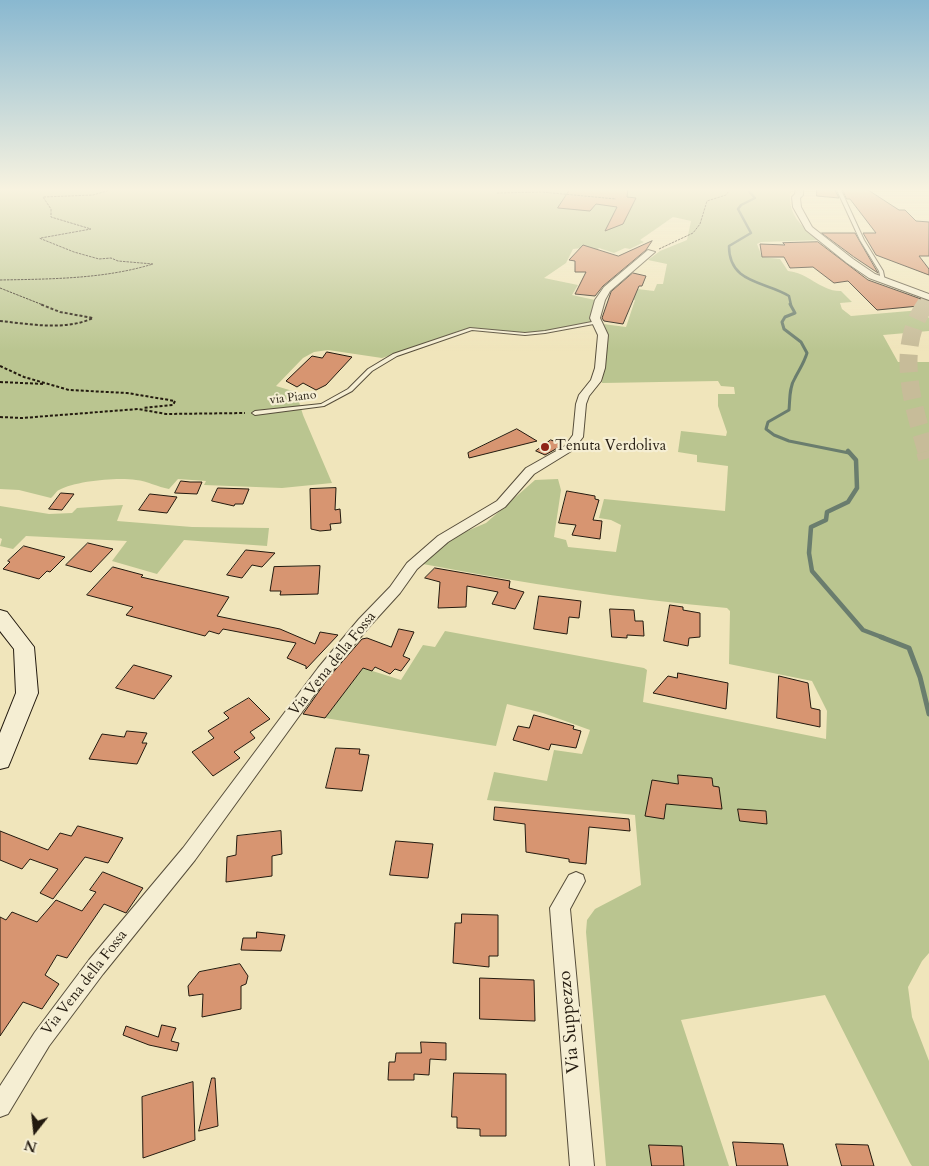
<!DOCTYPE html>
<html>
<head>
<meta charset="utf-8">
<style>
  body { margin:0 }
  #map { position:relative; width:929px; height:1166px; overflow:hidden; background:#f0e5bb; font-family:Cardo,serif }
  canvas { display:block }
  .north { position:absolute; left:10px; top:1106px; width:50px; height:50px; -webkit-text-stroke:4px #f5eed3; paint-order:stroke; rotate:196deg; font-size:14px; font-weight:700; line-height:20px; text-align:center; color:#231a0f }
  .north::after { content:''; display:block; margin:auto; width:18px; height:22px; background:#231a0f; clip-path:polygon(50% 0,100% 100%,50% 72%,0 100%) }
</style>
</head>
<body>
<div id="map">
<canvas width="929" height="1166"></canvas>
<div class="north">N</div>
</div>
<script>
const c = document.querySelector('canvas').getContext('2d');
c.lineJoin = 'round';
function fillPath(path, color) {
  c.fillStyle = color;
  c.fill(path, 'evenodd');
}
function stroke(path, color, width, dash) {
  c.strokeStyle = color;
  c.lineWidth = width;
  c.lineCap = dash ? 'butt' : 'round';
  c.setLineDash(dash || []);
  c.stroke(path);
}
function label(font, color, halo, rows, align = 'center') {
  c.font = font + ' Cardo,serif';
  c.lineWidth = 4.5;
  c.setLineDash([]);
  c.textBaseline = 'middle';
  c.strokeStyle = halo;
  c.fillStyle = color;
  for (const [text, x, y, turn = 0] of rows) {
    c.save();
    c.translate(x, y);
    c.rotate((+turn || 0) * Math.PI / 180);
    c.textAlign = isNaN(turn) ? turn : align;
    if (halo) c.strokeText(text, 0, 0);
    c.fillText(text, 0, 0);
    c.restore();
  }
}
fillPath(new Path2D(`
  M0,188H791C786,213 800,226 820,240L761,242L757,244L762,257L780,259L788,271C807,272 822,292 841,291L852,302L840,303L842,309L851,316L921,310L929,318V331L883,335L898,362H929V953L922,961L908,987L912,1017L929,1061V1166H912L910,1163L825,995L681,1020L729,1166H606L586,932L587,920L595,909L641,885L635,815L487,800L494,772L547,781L554,750L582,754L590,730L543,713L507,704L496,746L325,718L363,668L401,680L423,645L435,647L445,631L644,668L647,670L643,702L826,739L827,711L812,681L729,664L730,611L727,608C624,599 524,583 423,564L429,554L460,534L486,523L535,480L558,479L561,490L554,537L566,540L568,547L616,552L621,525L611,520L599,518L604,499L725,511L728,466L697,462V455L678,452L681,431L726,436L727,432L718,406V394H735L734,387L721,386L718,381L602,383L606,342L603,324L626,327L635,300L610,294C622,284 640,290 654,291L657,284H663L667,264L648,260L660,251L687,240L691,221L673,217L640,240L644,242L630,249L625,248L614,253L599,248L595,251L590,247L573,249L566,263L544,278L578,285L572,295L595,300L591,312L597,322L525,334L472,329L382,358L328,350L314,352L303,358L276,386L296,392L303,415L332,483L282,488L204,485L206,481L178,479L169,489C158,487 147,481 136,480C117,477 76,481 59,490C56,491 54,496 51,498L19,490L0,489Z
  M123,505L117,521L192,527L269,528L267,546L184,540L157,574L112,561L127,541L26,536L13,549L0,546L2,539L0,538V506L49,514L72,513L77,508Z`), '#bac590');
stroke(new Path2D(`
  M746,188L755,198L741,205L738,209L751,233L729,246C729,284 765,281 789,296L791,305`), '#6a7d6e', 2.5);
stroke(new Path2D(`
  M790,304L795,313L785,317L782,322L784,329L801,342L807,353C804,363 799,370 795,378C789,387 790,400 789,410L768,422L766,429L774,435L789,441L849,453`), '#6a7d6e', 3);
stroke(new Path2D(`
  M848,451L856,460L857,488L848,502L827,512L826,520L811,527L809,553L812,571L863,630L884,638`), '#6a7d6e', 4.5);
stroke(new Path2D(`
  M881,637L909,648L920,677L929,714`), '#6a7d6e', 5);
const building = new Path2D(`
  M571,188H628L627,197L636,198L623,224L605,231L617,207L596,204L590,211L558,208Z
  M817,188H834L839,198L817,196Z
  M842,188H865L899,210H905L916,221L929,222V256H919L929,269V275L876,255L863,233H876L850,199H847Z
  M822,233H855L878,273L854,257Z
  M652,241L646,250L603,286L595,296L575,294L586,272H575V261L569,260L583,245L618,256Z
  M818,242L868,280L921,299L929,305L877,310L848,281L834,283L813,267L790,268L784,257H762L760,244L785,245L783,243Z
  M633,273L646,276L642,286H639L623,324L604,321L602,318L611,292Z
  M327,352L352,357L326,385L316,390L303,383L297,387L286,381L312,356L322,358Z
  M517,429L537,441L469,458L468,453Z
  M551,440L563,445L545,455L536,451Z
  M181,481L190,482H202L197,494L175,493Z
  M218,488L249,489L243,504H235L234,506L212,501Z
  M336,488L335,510L340,509L341,523L330,524L331,530L320,531L311,529L310,489Z
  M567,491L595,496V499L599,500L593,520L602,521L600,539L572,535L576,525L559,523Z
  M61,493L74,494L62,510L49,509Z
  M150,494L177,497L167,513L139,510Z
  M88,543L113,549L91,572L66,565Z
  M24,546L65,557L50,572L47,571L39,579L3,569L10,562L8,561Z
  M246,550L275,553L262,567L252,565L242,578L227,575Z
  M320,566L318,594L280,595L281,591H270L274,567Z
  M113,567L143,575L141,577L229,597L217,616L280,629L315,644L320,632L338,635L306,669V666L287,658L296,643L223,629L219,634L209,631L205,636L126,615L133,607L87,595Z
  M435,568L510,581L509,588L524,592L515,609L492,604L498,592L467,586L466,607L438,608L440,582L425,578Z
  M539,596L581,601L579,618L569,617L567,634L534,629Z
  M670,605L683,607V610L700,613V637L689,638L688,646L664,641Z
  M610,609L634,610L635,621H643L644,636L627,635V638L612,637Z
  M399,629L414,632L403,656L410,659L401,671L395,669L390,674L375,667L372,671L363,668L325,718L303,714L329,677L362,639L367,638L391,647Z
  M134,665L172,676L154,699L116,688Z
  M678,673L728,683L726,709L653,693L668,676L677,678Z
  M779,676L808,683L811,708L820,710V727L777,718Z
  M249,698L270,719L250,732L255,738L234,752L240,758L213,776L192,752L214,738L208,731L229,718L224,713Z
  M534,715L574,726L573,729L581,731L576,748L551,744L549,750L513,740L518,726L529,728Z
  M127,731L147,733L142,743H147L137,764L89,759L102,734L124,737Z
  M336,748L360,749L359,754L369,755L362,791L326,788Z
  M678,775L712,778L713,786L719,787L722,809L666,804L664,819L645,816L652,780L678,784Z
  M495,807L629,819L630,831L589,827L586,864L569,862V859L526,852L525,824L494,820Z
  M738,809L766,811L767,824L740,821Z
  M78,826L123,838L108,863L85,857L53,899L40,893L58,869L30,859L22,869L0,860V831L48,850L60,833L71,836Z
  M281,831L282,854L272,856V876L226,882L227,857L236,855L237,836Z
  M396,841L433,844L428,878L390,875Z
  M103,872L143,888L126,913L104,904L67,958L57,955L45,975L59,984L42,1009L23,1002L0,1036V917L6,920L12,912L37,922L56,900L82,911L96,892L90,890Z
  M462,914L498,915V956H489V967L453,963L455,923H461Z
  M257,932L285,935L281,951L241,950L243,938H256Z
  M240,964L248,976L246,984L241,986V1009L202,1017L203,994L189,996L188,986L199,972Z
  M480,978L534,980L535,1021L480,1019Z
  M162,1025L176,1028L171,1041L179,1043L177,1051L149,1045L123,1035L126,1026L158,1037Z
  M421,1042L446,1043V1060L430,1059L429,1075L414,1074V1080H388L389,1062H395L396,1053H421Z
  M454,1073L506,1074V1136H480V1129L457,1128V1117H452Z
  M212,1078H215L218,1126L199,1131Z
  M193,1082L195,1140L143,1158L142,1097Z
  M733,1142L783,1144L788,1166H737Z
  M836,1144L868,1145L874,1166H842Z
  M649,1145L682,1146L684,1166H652Z`);
fillPath(building, '#d79571');
stroke(building, '#231a0f', 1);
stroke(new Path2D(`
  M925,305L929,300`), '#c7bc99', 14, [14, 7]);
stroke(new Path2D(`
  M926,304C894,348 913,405 927,453`), '#c7bc99', 18, [18, 9]);
stroke(new Path2D(`
  M927,451L929,458`), '#c7bc99', 22, [22, 11]);
const lane = new Path2D(`
  M836,188H840L864,240L883,271L885,281L881,280L879,271L860,240Z
  M597,321H599V323L545,333L525,335L472,330L397,356L372,371L352,391L324,406L255,415L252,413L255,411L321,404L348,389L368,369L393,354L470,328L525,333L545,331Z`);
const street = new Path2D(`
  M796,188H803V195L800,198L801,207L812,227L853,259L875,274L929,294V300L869,278L847,263L806,230L793,207L792,197L795,194Z
  M648,250L655,252L610,291L605,300L600,318L608,335L605,368L601,381L589,396L586,404L583,437L573,450L534,474L505,507L448,542L417,569L400,593L369,627L328,676L195,860L103,974L49,1046L8,1114L0,1117V1086L35,1032L89,960L183,848L318,668L359,619L390,587L407,563L438,536L497,501L526,468L565,446L573,435L576,404L579,395L591,380L595,368L598,335L590,318L595,300L604,287Z
  M576,872L583,875L585,881L570,909L594,1166H570L550,908L569,875Z`);
const secondary = new Path2D(`
  M0,610L7,612L34,647L38,693L11,760L8,767L0,769V733L16,693L14,649L0,631Z`);
stroke(lane, '#564d3a', 2);
stroke(street, '#564d3a', 2);
stroke(secondary, '#231a0f', 2);
stroke(new Path2D(`
  M497,193L542,192L616,199
  M41,238L91,229L51,217V209L43,197L93,195L117,188
  M659,249L693,233L700,224L707,201L726,195L731,188
  M0,280C51,279 104,279 153,264L118,261L111,258L99,259L74,252L39,238
  M0,288L43,305`), '#231a0f', 1, [2.5, 1]);
stroke(new Path2D(`
  M0,321C30,324 65,331 93,318L60,312L40,304
  M0,366L24,377L69,390L127,393L175,401L173,405L143,408
  M0,382L44,384
  M0,417L22,418L138,409L166,414L245,413`), '#231a0f', 2, [3, 2]);
fillPath(lane, '#f5eed3');
fillPath(street, '#f5eed3');
fillPath(secondary, '#f5eed3');
const sky = c.createLinearGradient(0, 0, 0, 351);
sky.addColorStop(0, '#89b8d0');
sky.addColorStop(0.54, '#f8f3e0');
sky.addColorStop(1, '#f8f3e000');
c.fillStyle = sky;
c.fillRect(0, 0, 929, 351);
for (const [x, y, r, color] of [
  [545,447,5,"#8f2418"]
]) {
  const dot = new Path2D();
  dot.arc(x, y, r, 0, 2 * Math.PI);
  c.fillStyle = color;
  c.fill(dot);
  stroke(dot, '#f5eed3', 2);
}
label('12px', '#231a0f', '#f5eed3', [
  ["via Piano",293,398,-7]
]);
label('15px', '#231a0f', '#f5eed3', [
  ["Tenuta Verdoliva",555,447]
], 'left');
label('15px', '#231a0f', '#f5eed3', [
  ["Via Vena della Fossa",333,664,-51],
  ["Via Vena della Fossa",85,983,-52]
]);
label('18px', '#231a0f', '#f5eed3', [
  ["Via Suppezzo",570,1022,-95]
]);
</script>
</body>
</html>
